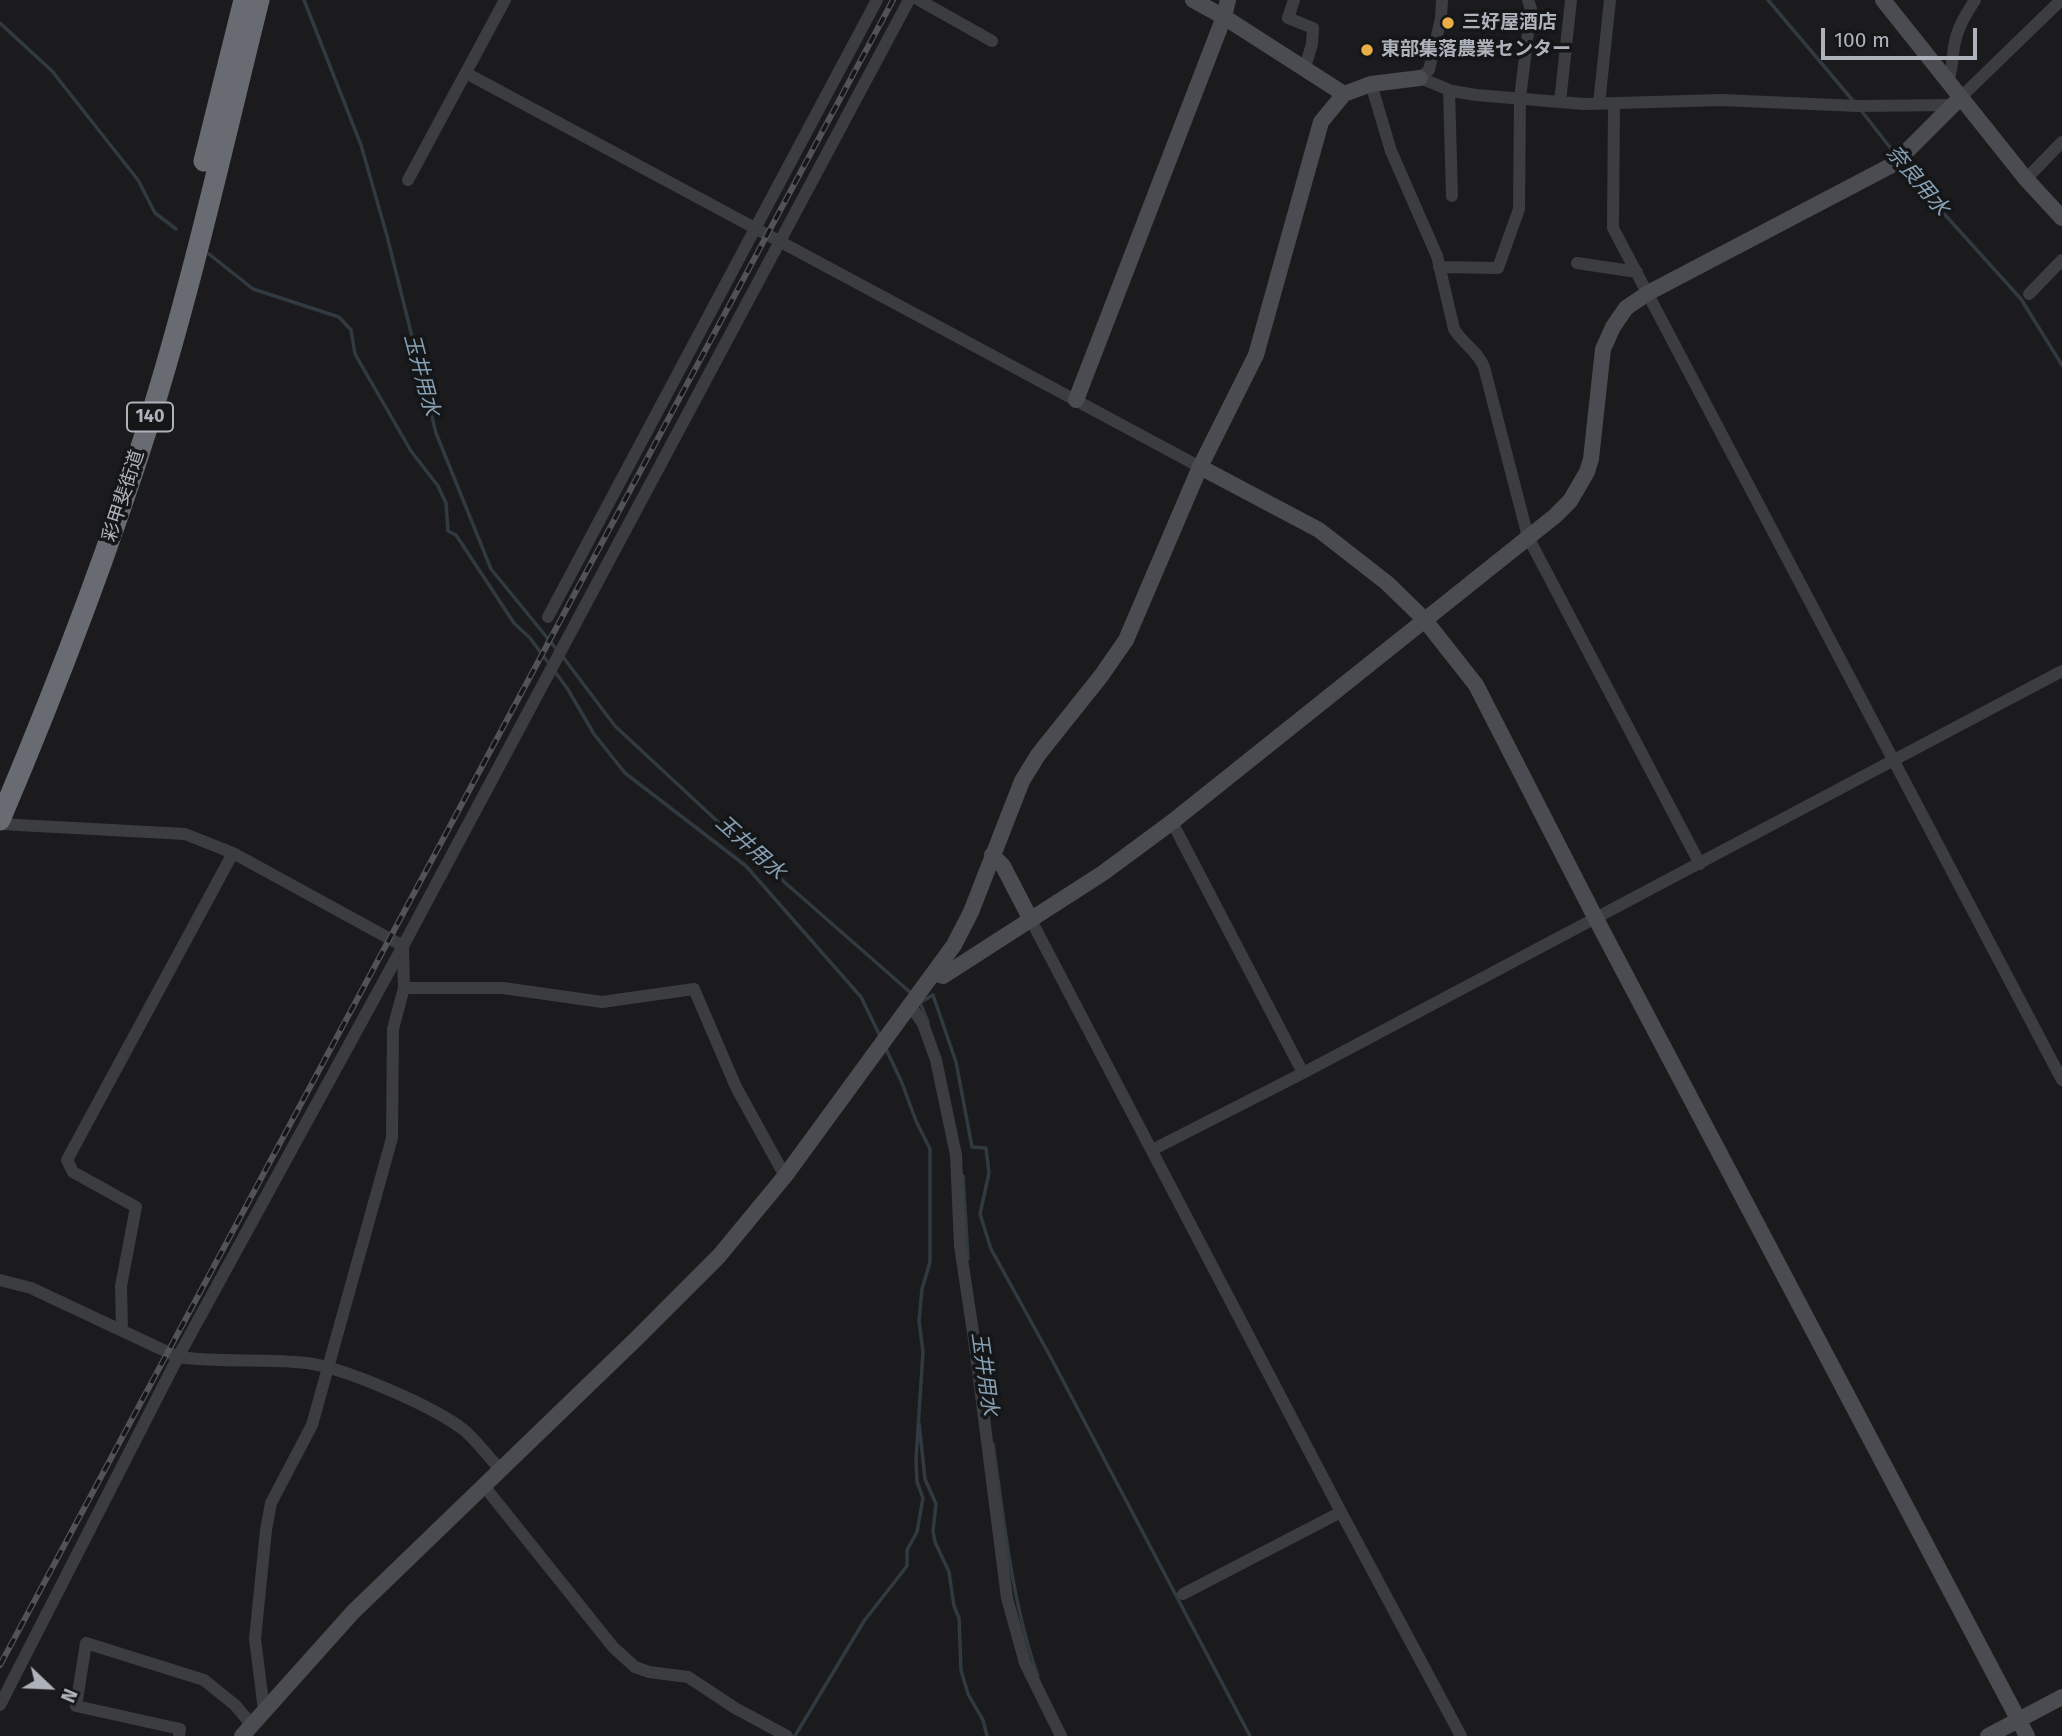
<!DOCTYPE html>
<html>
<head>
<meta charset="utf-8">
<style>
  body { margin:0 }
  #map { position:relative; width:2062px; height:1736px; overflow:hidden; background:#1b1b1d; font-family:"Fira Sans",sans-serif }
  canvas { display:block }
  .north { position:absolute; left:14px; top:1652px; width:70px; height:70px; -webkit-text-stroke:5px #151618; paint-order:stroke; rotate:113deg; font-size:19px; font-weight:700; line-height:28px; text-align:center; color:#aeb2bb }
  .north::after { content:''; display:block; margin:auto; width:24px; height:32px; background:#aeb2bb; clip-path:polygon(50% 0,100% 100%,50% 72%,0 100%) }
  .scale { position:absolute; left:1821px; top:28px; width:156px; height:32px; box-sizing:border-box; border:4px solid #aeb2bb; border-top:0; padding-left:9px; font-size:21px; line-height:24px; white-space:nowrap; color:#aeb2bb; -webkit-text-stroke:5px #151618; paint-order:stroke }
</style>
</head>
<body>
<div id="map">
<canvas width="2062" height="1736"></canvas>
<div class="north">N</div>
<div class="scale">100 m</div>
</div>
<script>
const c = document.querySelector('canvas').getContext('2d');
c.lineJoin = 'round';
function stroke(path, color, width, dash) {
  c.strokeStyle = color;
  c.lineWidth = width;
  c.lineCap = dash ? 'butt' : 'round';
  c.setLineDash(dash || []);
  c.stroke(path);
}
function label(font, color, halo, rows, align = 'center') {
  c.font = font + ' "Fira Sans","Noto Sans JP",sans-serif';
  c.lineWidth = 7;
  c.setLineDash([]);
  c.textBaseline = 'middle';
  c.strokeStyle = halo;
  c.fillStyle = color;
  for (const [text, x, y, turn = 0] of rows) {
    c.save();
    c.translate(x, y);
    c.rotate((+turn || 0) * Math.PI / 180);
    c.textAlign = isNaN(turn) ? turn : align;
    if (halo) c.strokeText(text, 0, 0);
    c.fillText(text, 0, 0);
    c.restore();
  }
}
stroke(new Path2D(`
  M304,0L361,145L387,236L436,433L491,569L558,651
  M1768,0L1855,103
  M0,23L52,71L138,180L155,213L176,229
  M1860,109L1896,155
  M1903,164L1938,207L2021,299L2062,365
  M209,254L253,289L339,317L351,330L355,354L411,451L438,486L446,503L448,531L456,535L514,623L530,638L567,688L594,734L625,773L746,866L861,997L880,1036
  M563,657L615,726L758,859L911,993
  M919,1000L928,1022
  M921,1002L933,995L956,1062L972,1147L986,1148L989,1173L980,1214L991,1249L1050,1356L1250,1736
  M963,1176L968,1259
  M919,1423L925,1479L936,1504L933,1531L935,1542L949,1572L954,1606L959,1618L961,1670L968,1694L983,1720L987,1736
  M993,1444C1004,1519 1012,1605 1038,1676
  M795,1736L864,1621L907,1566V1550L917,1532L923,1498L917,1482L916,1459L923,1352L919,1321L922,1289L930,1262V1149L916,1121L902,1083L886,1049`), '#313a40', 3.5);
stroke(new Path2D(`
  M919,0L992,41
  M1294,0L1288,18L1313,28L1312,44L1305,67
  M1442,0L1441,18L1429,70L1420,78L1452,91L1476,95L1584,104L1722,100L1858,106L1954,105
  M466,73L1200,467
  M1948,81C1953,68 1952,55 1955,42C1958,26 1967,13 1975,0
  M1371,84L1391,151L1437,256L1454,329C1463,344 1477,350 1484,367L1528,537L1700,864
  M1449,90L1452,196
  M1960,98L2061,0
  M1560,102L1571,0
  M1599,104L1610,0
  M1614,104L1613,228L2062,1080
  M2026,179L2062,142
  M408,180L505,0
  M1577,263L1637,272
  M1439,267L1498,268L1519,209L1520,98L1531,9L1528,0
  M2029,294L2062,260
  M548,617L877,0
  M1172,822L1303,1073
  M0,824L185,834L233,853L403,946L404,988L393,1029L392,1138L312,1425L271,1503L266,1530L255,1639L264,1710
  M1031,920L1341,1512L1461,1736
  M404,988H503L602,1002L694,989L736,1087L785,1176
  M911,1006L923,1024L936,1060L956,1155L960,1246L973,1332L1007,1598L1025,1663L1061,1736
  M1152,1150L1303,1073L2062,671
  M0,1280L31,1288L178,1357C221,1363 264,1358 307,1363C345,1368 433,1406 464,1430C477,1441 488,1457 500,1469
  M122,1331L121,1286L136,1207L73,1172L67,1160L233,853
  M484,1486L613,1647L635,1667L649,1672L688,1677L735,1708L787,1736
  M1183,1594L1341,1512
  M0,1705L178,1357L403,946L909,0
  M179,1736L180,1729L76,1706L86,1643L204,1680L235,1705L252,1725`), '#3c3d41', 12);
stroke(new Path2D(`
  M1193,0L1224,17L1344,94
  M1883,0L2026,179L2062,218
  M1076,400L1224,17L1228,0
  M1200,467L1319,530L1387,583L1424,619L1476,685L1595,917L2027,1736
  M992,855L1003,866L1031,920
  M934,973L943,976L1103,873L1172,822L1555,516L1570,501L1587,472L1591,459L1603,349L1613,327L1626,308L1648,293L1894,164L1960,98
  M242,1736L353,1612L636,1339L719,1256L785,1176L954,945L971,912L1022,781L1038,755L1101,676L1126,640L1200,467L1256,355L1321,122L1344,94L1371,84L1420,78
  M1988,1736L2062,1697`), '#4a4c51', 16);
stroke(new Path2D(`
  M204,161L244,0
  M0,820C56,688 107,556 150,419C193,281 224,140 259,0`), '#686b72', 21);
const rail = new Path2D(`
  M0,1665L893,0`);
stroke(rail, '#515358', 6);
stroke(rail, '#151618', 3.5, [10]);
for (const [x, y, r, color] of [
  [1448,23,7,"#e9ae46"],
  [1367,50,7,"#e9ae46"]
]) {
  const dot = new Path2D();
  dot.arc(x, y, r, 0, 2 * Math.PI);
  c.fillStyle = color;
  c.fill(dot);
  stroke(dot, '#151618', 2.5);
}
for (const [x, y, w] of [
  [150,417,46]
]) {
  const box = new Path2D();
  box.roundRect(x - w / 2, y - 14.5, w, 29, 5);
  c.fillStyle = '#151618';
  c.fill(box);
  stroke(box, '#aeb2bb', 2);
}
label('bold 18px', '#aeb2bb', null, [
  ["140",150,417]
]);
label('bold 19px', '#aeb2bb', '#151618', [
  ["三好屋酒店",1462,23],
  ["東部集落農業センター",1381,50]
], 'left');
label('19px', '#aeb2bb', '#151618', [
  ["彩甲斐街道",124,496,-72]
]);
label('italic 21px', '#87a0b4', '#151618', [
  ["奈良用水",1917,181,50],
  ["玉井用水",421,375,75],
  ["玉井用水",750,848,42],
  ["玉井用水",984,1374,82]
]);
</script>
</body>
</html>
